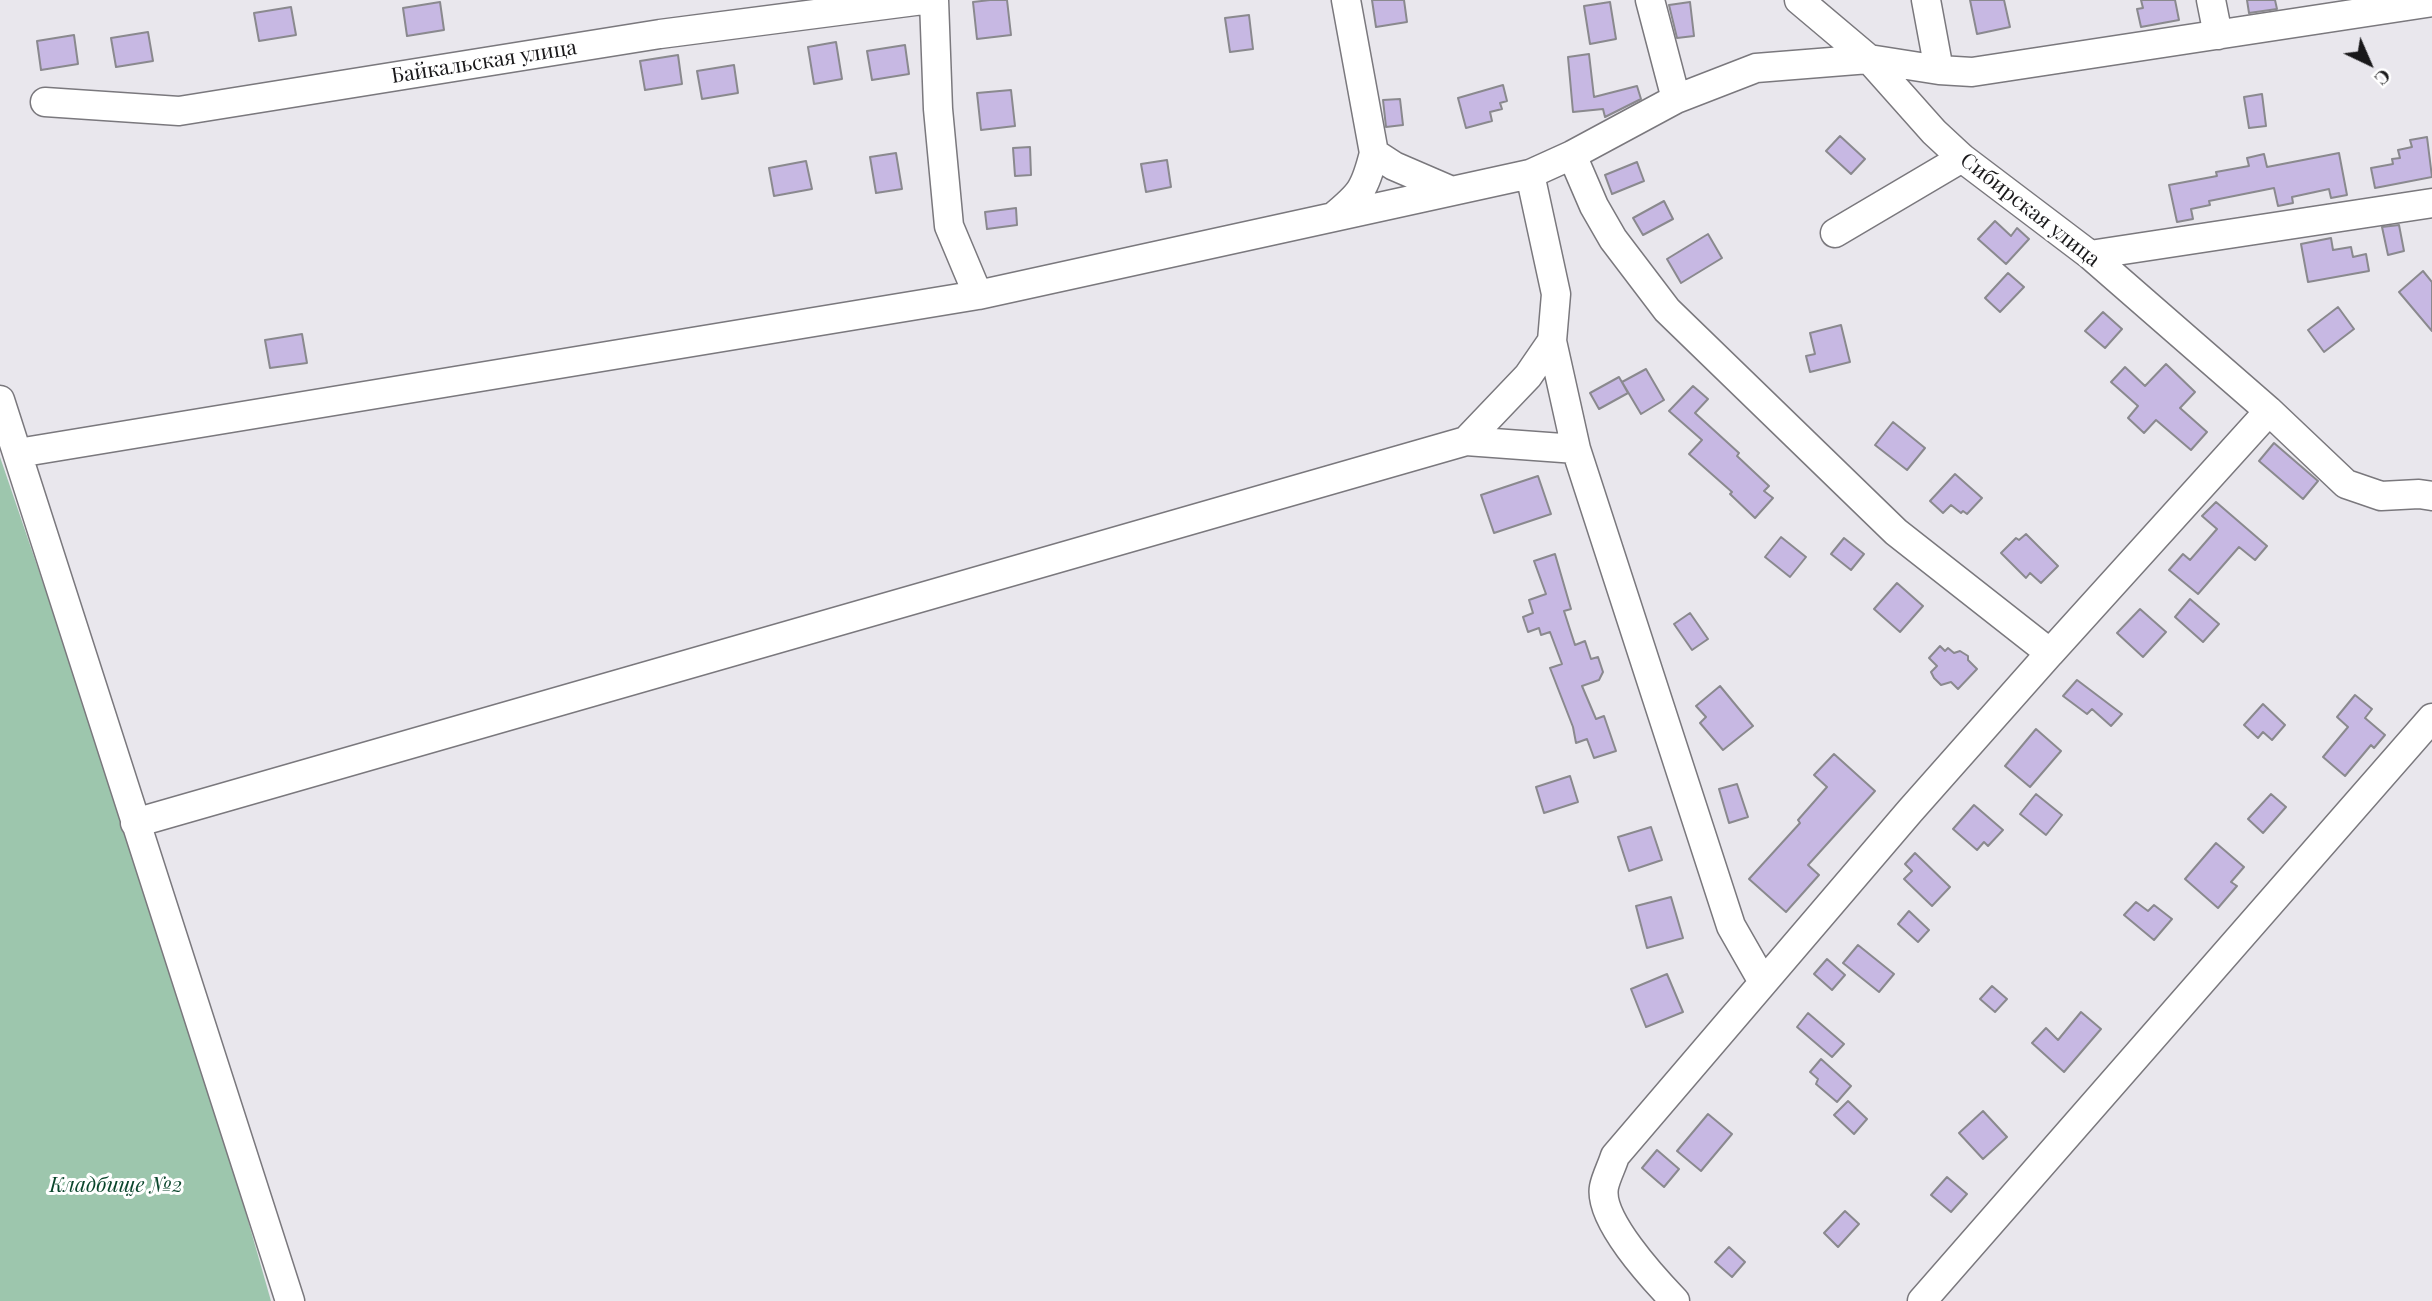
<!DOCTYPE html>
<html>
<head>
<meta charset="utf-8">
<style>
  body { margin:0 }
  #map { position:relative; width:2432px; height:1301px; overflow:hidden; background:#e9e7ed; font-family:"Playfair Display",serif }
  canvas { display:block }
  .north { position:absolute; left:2334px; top:28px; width:70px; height:70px; -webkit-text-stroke:5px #fff; paint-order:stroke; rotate:136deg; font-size:19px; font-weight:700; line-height:28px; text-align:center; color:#19181a }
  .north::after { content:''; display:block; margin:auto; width:24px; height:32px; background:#19181a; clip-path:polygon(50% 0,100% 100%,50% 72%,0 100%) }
</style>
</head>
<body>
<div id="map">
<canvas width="2432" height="1301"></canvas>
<div class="north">С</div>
</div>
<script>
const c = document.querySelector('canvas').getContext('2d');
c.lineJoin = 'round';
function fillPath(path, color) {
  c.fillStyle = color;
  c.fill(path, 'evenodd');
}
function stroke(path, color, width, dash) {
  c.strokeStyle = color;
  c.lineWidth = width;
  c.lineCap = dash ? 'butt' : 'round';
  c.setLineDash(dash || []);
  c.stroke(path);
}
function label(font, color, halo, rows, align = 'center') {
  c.font = font + ' "Playfair Display",serif';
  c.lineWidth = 6;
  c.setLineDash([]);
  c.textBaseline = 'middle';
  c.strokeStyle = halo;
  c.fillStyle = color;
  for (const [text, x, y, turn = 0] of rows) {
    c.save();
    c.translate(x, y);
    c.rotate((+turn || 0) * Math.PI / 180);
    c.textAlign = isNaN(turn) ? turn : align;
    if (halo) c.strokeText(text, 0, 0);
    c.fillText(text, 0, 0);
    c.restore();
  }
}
fillPath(new Path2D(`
  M0,457L96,738L209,1084L271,1301H0Z`), '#9dc6ad');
const building = new Path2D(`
  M990,0H1007L1011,35L977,39L973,2Z
  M1372,0H1404L1407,22L1376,27Z
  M1970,0H2004L2010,27L1977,34Z
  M2141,0H2175L2179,20L2141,27L2137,9L2143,8Z
  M2247,0H2275L2277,9L2249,13Z
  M440,2L444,30L407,36L403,8Z
  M1610,2L1616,39L1590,44L1584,6Z
  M1690,2L1694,36L1677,38L1669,5Z
  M291,7L296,35L259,41L254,13Z
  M1249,15L1253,49L1230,52L1225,18Z
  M148,32L153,61L116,67L111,38Z
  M74,35L78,64L41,70L37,41Z
  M836,42L842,79L814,84L808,47Z
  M905,45L909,74L872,80L867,51Z
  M1589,54L1594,97L1637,86L1641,99L1605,117L1603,109L1573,112L1568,57Z
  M678,55L682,84L645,90L640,61Z
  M734,65L738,93L702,99L697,71Z
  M1503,85L1507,101L1500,103L1502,109L1490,112L1492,121L1466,128L1458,98Z
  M1011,90L1015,126L981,130L977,93Z
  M2262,94L2266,126L2249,128L2244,97Z
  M1400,99L1403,125L1386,127L1383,100Z
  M1840,136L1865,159L1851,174L1826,151Z
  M2427,137L2432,177L2375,188L2371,168L2393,164L2392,159L2400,158L2398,150L2412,147L2410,140Z
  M1030,147L1031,175L1015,176L1013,148Z
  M896,153L902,189L876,193L870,157Z
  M2339,153L2347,195L2331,198L2329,189L2292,197L2293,203L2278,206L2274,188L2209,201L2210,205L2191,209L2193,219L2177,222L2169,185L2217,176L2216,172L2249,166L2247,158L2264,154L2267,167Z
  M1167,160L1171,187L1146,192L1141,164Z
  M806,161L812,189L774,196L769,168Z
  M1637,162L1644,181L1612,194L1605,175Z
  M1664,201L1673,219L1643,235L1633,218Z
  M1016,208L1017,225L987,229L985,212Z
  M1995,221L2011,236L2017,228L2029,239L2006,264L1978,239Z
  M2399,225L2404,251L2388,255L2382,227Z
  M1708,234L1722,258L1681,283L1667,259Z
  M2331,238L2333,250L2351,247L2353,257L2366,254L2369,271L2308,282L2301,244Z
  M2423,271L2432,282V331L2399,292Z
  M2008,273L2024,287L2000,312L1985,298Z
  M2338,307L2354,329L2324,352L2308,330Z
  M2103,312L2122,329L2105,348L2085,331Z
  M1841,325L1850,362L1810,372L1806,356L1815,354L1810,333Z
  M302,334L307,363L270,368L265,340Z
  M2166,364L2195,392L2180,408L2207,432L2191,450L2156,420L2144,433L2128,418L2138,406L2111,382L2125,367L2145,386Z
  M1646,369L1664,400L1641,414L1622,382Z
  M1619,377L1628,393L1599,409L1590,393Z
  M1693,386L1708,399L1695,413L1739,453L1737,456L1769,486L1764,491L1773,498L1755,518L1730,494L1732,492L1689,454L1702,440L1669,411Z
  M1893,422L1925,448L1907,470L1875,445Z
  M2274,443L2318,481L2303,499L2259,461Z
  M1955,474L1982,498L1967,514L1963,511L1961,513L1951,505L1943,513L1930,501Z
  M1538,476L1551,514L1494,533L1481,495Z
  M2216,502L2267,546L2255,560L2239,547L2198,594L2169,570L2183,554L2190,560L2217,529L2202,516Z
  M2026,534L2058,566L2041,583L2030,573L2026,578L2001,553L2016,538L2019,540Z
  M1781,537L1806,557L1790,577L1765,557Z
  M1844,538L1864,554L1851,570L1831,554Z
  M1555,554L1571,609L1564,611L1575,645L1585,641L1591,659L1598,657L1603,672L1599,680L1582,686L1596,719L1604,716L1616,751L1594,758L1587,739L1576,743L1573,727L1550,668L1562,664L1550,632L1541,635L1539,628L1528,632L1523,617L1533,613L1529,600L1546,594L1534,561Z
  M1897,583L1923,606L1900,632L1874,609Z
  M2190,599L2219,624L2203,642L2175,617Z
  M2140,609L2166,632L2143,657L2117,633Z
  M1690,613L1708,639L1692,650L1674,624Z
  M1940,646L1945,651L1948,648L1954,653L1960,651L1968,656V660L1977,669L1958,689L1951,682L1941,685L1934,678L1931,672L1937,666L1929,658Z
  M2077,680L2122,714L2111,726L2092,709L2087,714L2063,696Z
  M1720,686L1753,726L1723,750L1700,723L1706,717L1696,706Z
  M2355,695L2372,709L2365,718L2385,735L2374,748L2371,745L2345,776L2323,757L2348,727L2337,717Z
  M2263,704L2285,725L2272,740L2263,732L2258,738L2244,725Z
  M2036,729L2061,751L2030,787L2005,766Z
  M1834,754L1875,791L1808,865L1819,875L1786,912L1749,879L1800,823L1798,820L1827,787L1814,775Z
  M1570,776L1578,802L1544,813L1536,787Z
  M1737,784L1748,817L1729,823L1719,789Z
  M2036,794L2062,815L2046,835L2020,814Z
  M2271,794L2286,807L2263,833L2248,819Z
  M1974,805L2003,830L1988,846L1984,842L1977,850L1953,829Z
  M1651,827L1662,860L1629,871L1618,837Z
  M2216,843L2244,867L2231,882L2237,886L2218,908L2185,879Z
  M1915,853L1950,887L1932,906L1904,879L1912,871L1905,864Z
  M1671,897L1683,938L1647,948L1636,906Z
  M2136,902L2148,911L2154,905L2172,919L2154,940L2124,915Z
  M1909,911L1929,930L1918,942L1898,924Z
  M1858,945L1894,974L1879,992L1843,963Z
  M1827,959L1845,975L1832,990L1814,974Z
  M1667,974L1683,1012L1646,1027L1631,989Z
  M1992,986L2007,999L1995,1012L1980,999Z
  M2081,1012L2101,1029L2064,1072L2032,1043L2046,1028L2058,1040Z
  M1808,1013L1844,1044L1832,1057L1797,1027Z
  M1821,1059L1851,1086L1837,1102L1816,1084L1818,1079L1810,1072Z
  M1848,1101L1867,1119L1854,1134L1834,1115Z
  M1983,1111L2007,1137L1983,1159L1959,1133Z
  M1708,1114L1732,1134L1701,1171L1677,1151Z
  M1657,1150L1679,1169L1664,1187L1642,1168Z
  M1947,1177L1967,1194L1951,1212L1931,1195Z
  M1845,1211L1859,1224L1838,1247L1824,1233Z
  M1729,1247L1745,1262L1732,1277L1715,1262Z`);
fillPath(building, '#c7b8e3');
stroke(building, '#8a898e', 2);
const minor = new Path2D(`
  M934,0L938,109L949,226L978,295
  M1650,0L1676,99
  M1799,0L1869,59L1934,132L1962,158L2090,255L2269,411
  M1926,0L1939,70
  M2211,0L2218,35
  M45,102L179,111L660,34L923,0
  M1374,153L1394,166L1452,191
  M1572,155L1594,206L1613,239L1667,310L1896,532L2050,653L2269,411L2346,484L2381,496L2419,494L2432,496
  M1530,174L1556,294L1552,341L1576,449L1731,926L1763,982
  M1333,217C1361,194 1365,189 1374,153L1346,0
  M1835,233L1962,158
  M2090,255L2432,203
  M0,400L290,1301
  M1466,441L1528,376L1552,341
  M18,453L978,295L1530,174L1572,155L1676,99L1756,68L1869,59L1939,70L1972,72L2432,2
  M135,823L1466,441L1576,449
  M1675,1301C1654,1279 1598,1219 1604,1187C1606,1177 1612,1166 1615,1156L1910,811L2050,653
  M1922,1301L2432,718`);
stroke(minor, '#7a787d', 31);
stroke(minor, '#fff', 28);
label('21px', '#19181a', '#fff', [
  ["Байкальская улица",484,62,-9],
  ["Сибирская улица",2030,210,38]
]);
label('italic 21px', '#09452b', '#fff', [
  ["Кладбище №2",116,1185]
]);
</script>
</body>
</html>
